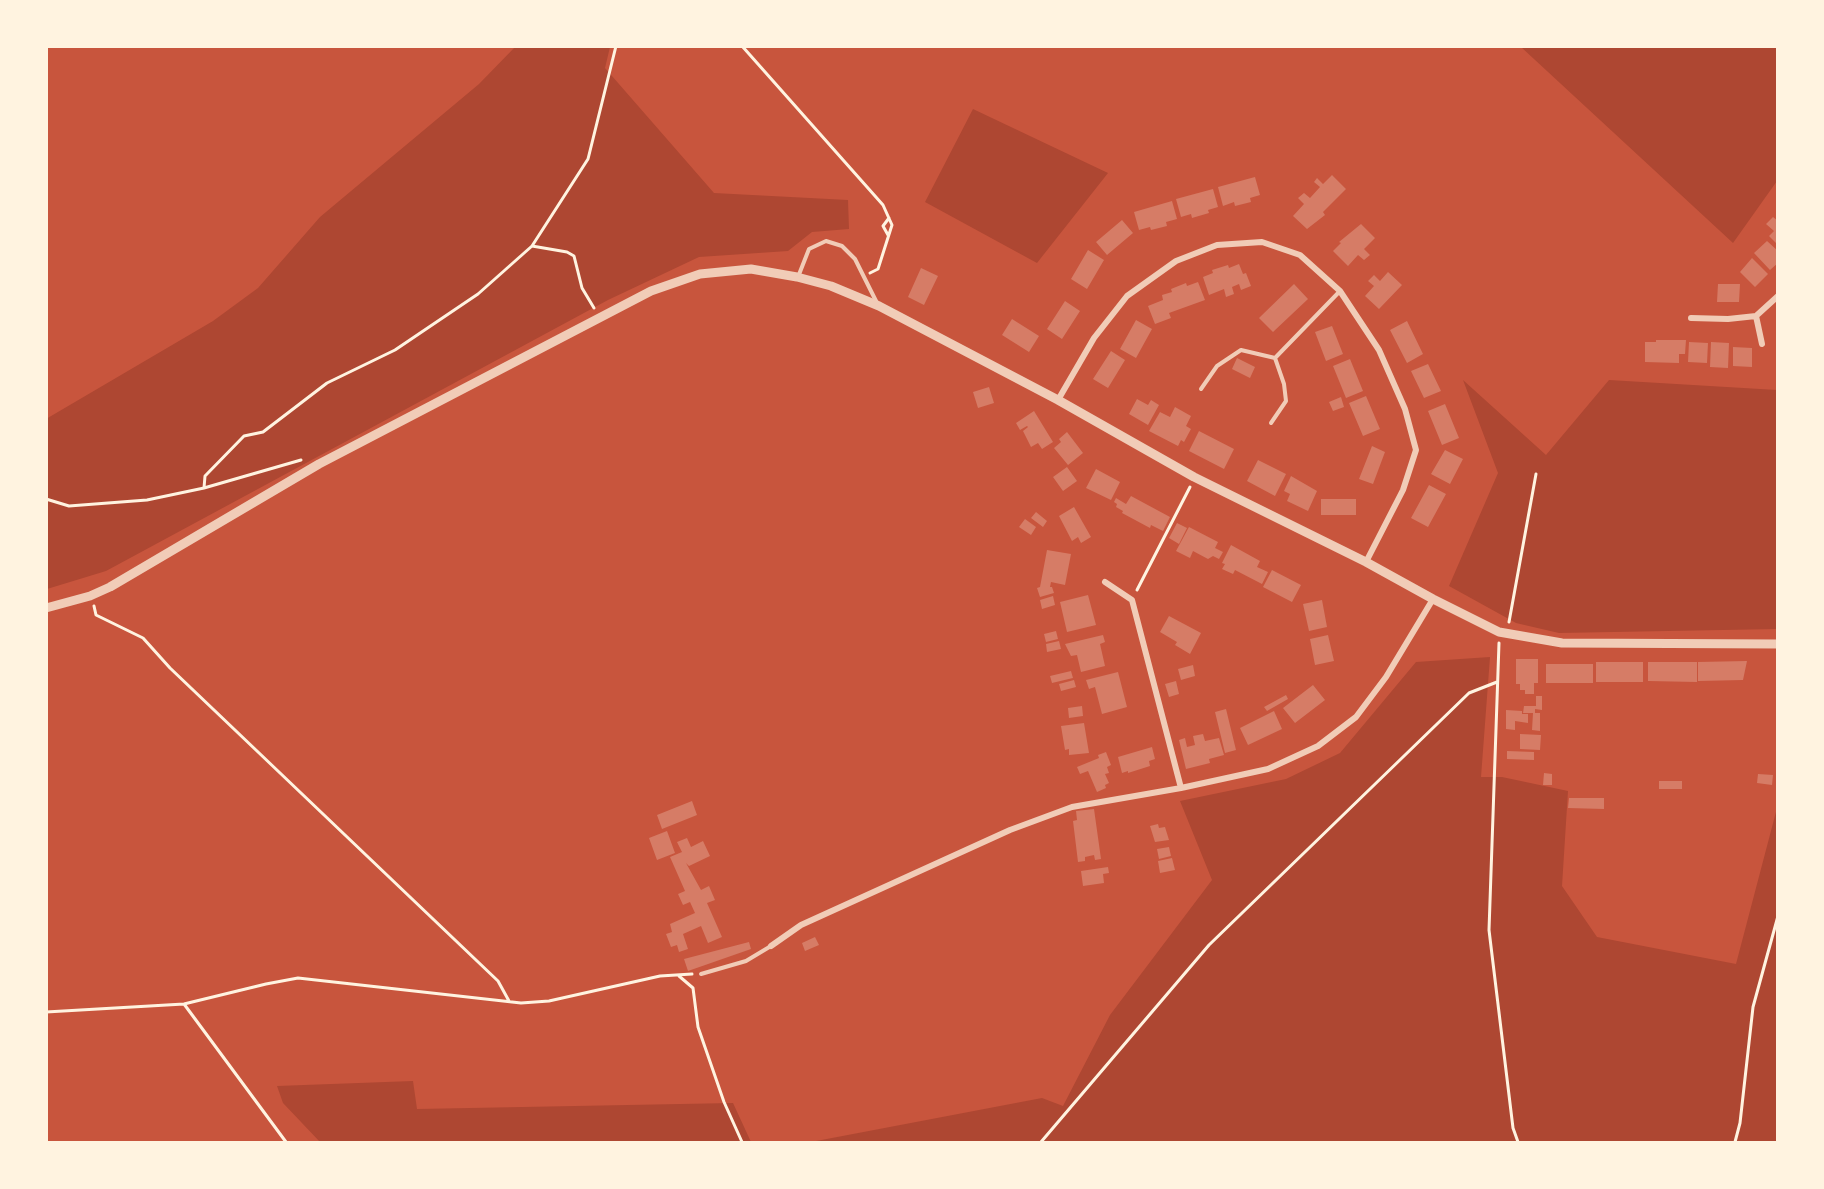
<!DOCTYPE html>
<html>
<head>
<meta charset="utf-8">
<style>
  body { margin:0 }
  #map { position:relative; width:1824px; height:1189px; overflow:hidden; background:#c8553d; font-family:"Crimson Pro",serif }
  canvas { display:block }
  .frame { position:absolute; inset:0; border:48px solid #fff3e0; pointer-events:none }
</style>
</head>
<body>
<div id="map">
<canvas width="1824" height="1189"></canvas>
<div class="frame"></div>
</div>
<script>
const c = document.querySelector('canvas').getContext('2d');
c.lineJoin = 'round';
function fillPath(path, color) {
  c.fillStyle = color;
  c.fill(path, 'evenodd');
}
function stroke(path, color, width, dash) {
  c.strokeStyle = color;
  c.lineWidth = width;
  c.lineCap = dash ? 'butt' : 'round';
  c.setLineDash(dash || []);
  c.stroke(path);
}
fillPath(new Path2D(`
  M515,47H610L605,68L714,193L848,200L849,229L812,232L788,251L699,257L608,300L106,571L47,589L46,419L213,321L258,288L320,217L479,84Z
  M1521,47H1777V181L1733,243Z
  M973,109L1108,173L1037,263L925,202Z
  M1463,380L1546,455L1609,380L1777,390V629L1559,633L1516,623L1449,586L1498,473Z
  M1490,657L1481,777H1502L1568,791L1562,886L1597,937L1736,964L1777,808V1142H811L1042,1098L1063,1106L1110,1015L1212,880L1180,801L1286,779L1340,753L1416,662Z
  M413,1081L417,1109L733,1103L751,1142H320L283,1103L277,1086Z`), '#ae4732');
fillPath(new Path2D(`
  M1332,175L1346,189L1323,212L1325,215L1307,229L1293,216L1304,204L1298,198L1304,193L1310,198L1320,187L1314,182L1317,178L1323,184Z
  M1255,177L1260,195L1250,198L1251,202L1235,206L1234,202L1223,206L1218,187Z
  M1213,189L1218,207L1208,210L1209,213L1192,218L1191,214L1181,217L1176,199Z
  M1172,201L1177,219L1166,222L1167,226L1151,230L1150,227L1139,230L1134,212Z
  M1773,217L1778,221V245L1769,236L1774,231L1766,224Z
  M1122,220L1133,233L1107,255L1096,242Z
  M1361,224L1375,238L1364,249L1370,255L1364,260L1358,255L1348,266L1333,251L1341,243L1339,242Z
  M1767,241L1778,251V263L1770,270L1754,253Z
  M1088,250L1104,260L1087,289L1071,279Z
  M1752,258L1768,274L1755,287L1740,272Z
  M1239,264L1243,274L1246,273L1251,286L1241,290L1239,284L1232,287L1234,294L1226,297L1224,289L1209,295L1203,277L1213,273L1212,270L1228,265L1229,268Z
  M921,268L938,276L924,305L908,297Z
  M1388,272L1402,285L1379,309L1365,296L1374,286L1368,281L1374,275L1380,281Z
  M1198,282L1205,300L1169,313L1171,318L1155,324L1148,306L1163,300L1162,295L1172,292L1171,289L1186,283L1187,286Z
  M1294,284L1308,299L1273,332L1259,318Z
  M1718,284H1740L1739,302H1717Z
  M1065,301L1080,311L1062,339L1047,329Z
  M1012,319L1039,336L1029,352L1002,335Z
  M1136,320L1152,329L1136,358L1120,349Z
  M1407,321L1423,354L1407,363L1390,330Z
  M1332,326L1343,354L1326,361L1315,332Z
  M1656,340H1686L1685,354H1679V363L1645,362V342H1656Z
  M1689,342L1708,343L1707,363L1688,362Z
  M1711,342L1729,343L1728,368L1710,367Z
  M1733,347L1752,348V367L1733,366Z
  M1111,351L1125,360L1108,388L1093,379Z
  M1237,358L1255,367L1250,378L1232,369Z
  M1350,359L1363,391L1346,398L1333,366Z
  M1428,364L1441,391L1424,398L1411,371Z
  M989,387L994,403L978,408L973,392Z
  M1366,396L1380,429L1363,436L1349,403Z
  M1341,397L1344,407L1333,411L1329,402Z
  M1137,399L1148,405L1151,400L1159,405L1148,425L1129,414Z
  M1445,404L1459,438L1442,445L1428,411Z
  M1175,407L1191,416L1186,426L1191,429L1184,442L1181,440L1178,446L1149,431L1160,412L1170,417Z
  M1034,411L1053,442L1042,449L1038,443L1031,447L1023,431L1028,427L1027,426L1020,430L1016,423Z
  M1199,431L1234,449L1224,469L1189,451Z
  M1067,432L1083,453L1068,465L1054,448L1061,442L1059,439Z
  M1372,446L1385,452L1373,484L1359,479Z
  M1445,450L1463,459L1450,484L1431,474Z
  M1258,460L1286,474L1275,496L1247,481Z
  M1067,467L1077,481L1063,491L1053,477Z
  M1096,469L1120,482L1111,500L1086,488Z
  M1291,476L1317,491L1308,511L1287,501L1290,494L1284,491Z
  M1429,485L1446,494L1428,527L1411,518Z
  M1131,496L1170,517L1163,531L1151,525L1150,528L1122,513L1123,511L1116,507L1117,504L1114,502L1116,498L1126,504Z
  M1321,499H1356V515H1321Z
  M1074,507L1091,537L1081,543L1078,537L1072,541L1059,516Z
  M1036,512L1047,521L1043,527L1031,518Z
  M1025,519L1036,527L1031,535L1019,527Z
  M1177,523L1187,528L1179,544L1169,538Z
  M1189,527L1218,542L1215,548L1223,552L1219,559L1213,556L1208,559L1193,551L1190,558L1176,551Z
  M1231,545L1260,561L1257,567L1268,572L1262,584L1235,570L1233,574L1222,569L1225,564L1222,563Z
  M1047,550L1071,554L1065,585L1051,582L1050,587H1052L1054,593L1040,597L1037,588L1040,587Z
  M1272,570L1301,585L1292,602L1263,587Z
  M1088,595L1096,625L1067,632L1060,602Z
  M1053,596L1055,605L1042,609L1040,600Z
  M1322,600L1327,627L1309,631L1303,604Z
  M1169,616L1201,633L1190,654L1175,645L1177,642L1160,632Z
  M1056,631L1058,639L1046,642L1044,634Z
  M1103,635L1105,642L1100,644L1105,666L1081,672L1077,655L1071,656L1065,644Z
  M1328,635L1334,661L1315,665L1310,639Z
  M1059,641L1061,649L1047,652L1046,644Z
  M1516,659H1538V683H1534V694H1525V690H1520V684H1516Z
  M1747,661L1743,680L1698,681V662Z
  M1596,662H1643V682H1596Z
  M1648,662H1697V682L1648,681Z
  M1546,664H1593V683H1546Z
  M1193,665L1195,676L1181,680L1178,669Z
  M1071,671L1073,678L1052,683L1050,676Z
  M1118,672L1127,707L1102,714L1095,687L1089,689L1086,680Z
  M1074,680L1076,687L1061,691L1059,684Z
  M1176,681L1179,694L1169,697L1165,684Z
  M1313,685L1325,700L1295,723L1283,708Z
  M1286,695L1288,699L1267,711L1264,707Z
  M1536,696H1542V710L1535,709V713H1540V731L1532,730L1533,713H1523L1524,706H1536Z
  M1082,706L1083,716L1069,718L1068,708Z
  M1226,709L1236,750L1225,753L1215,712Z
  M1506,710L1522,711V714H1528V723L1515,721V730L1506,729Z
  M1274,711L1282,729L1248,745L1240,728Z
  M1084,723L1089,753L1069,755V749L1065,750L1061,726Z
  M1203,734L1205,741L1219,738L1224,755L1209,759L1210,763L1186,769L1179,740L1185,738L1187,747L1195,745L1193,736Z
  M1520,734L1541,735L1540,750L1520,749Z
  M1152,747L1155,759L1149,761L1150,766L1128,773V771L1122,773L1118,757Z
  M1507,751L1534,752V760L1507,759Z
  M1106,752L1111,765L1107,767L1109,773L1105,774L1109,783L1105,785L1106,788L1097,792L1088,771L1080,774L1077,767L1099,758L1098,755Z
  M1544,773L1552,774V785H1543Z
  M1758,774L1773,775L1772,785L1757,783Z
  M1659,781H1682V789H1659Z
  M1569,798H1604V809L1568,808Z
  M692,801L697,815L662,829L657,815Z
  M1094,809L1101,859L1095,860L1094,855L1085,857V861L1078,862L1073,821L1077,820L1076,811Z
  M1158,824L1159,828L1165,827L1169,840L1155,842L1150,826Z
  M667,831L675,853L657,860L649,838Z
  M687,838L691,847L703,841L710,856L689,866L686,863L701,890L709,886L715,900L707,903L722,937L708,943L701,926L683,934L688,949L679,952L677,945L671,947L666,934L672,932L670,924L695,913L690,902L683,905L678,894L685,891L670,857L682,852L677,842Z
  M1169,847L1171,856L1159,859L1157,849Z
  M1172,858L1175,870L1160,873L1158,861Z
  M1108,867L1109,873L1103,874L1104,883L1083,886L1081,871Z
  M815,937L819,945L805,951L802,943Z
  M749,942L751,949L688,971L684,959Z`), '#d67c66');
stroke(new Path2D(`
  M742,46L883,205L892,225L878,269L870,273
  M888,235L883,226L889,218
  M532,246L567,252L574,256L582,288L594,308
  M204,488L205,476L244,436L263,432L327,383L395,350L478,294L532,246L588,159L616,46
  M46,499L69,506L147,500L204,488L301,460
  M1137,590L1190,487
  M94,606L96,615L143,638L170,668L498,981L509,1001
  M1509,622L1536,474
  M1499,643L1489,930L1513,1128L1518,1142
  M679,976L693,988L698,1027L724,1102L742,1142
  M184,1004L286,1142
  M46,1012L184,1004L266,984L298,978L521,1003L549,1001L660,976L692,974
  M1041,1142L1209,945L1469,693L1497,682
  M1735,1142L1740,1123L1753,1007L1778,916`), '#fff3e0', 3);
stroke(new Path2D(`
  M798,277L809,249L826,241L842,246L855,259L877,303
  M1201,389L1217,366L1241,350L1275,358L1340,291
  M1271,423L1286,401L1284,384L1275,358
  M701,974L746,961L771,946`), '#f1ccb7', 4);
stroke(new Path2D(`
  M1756,316L1762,344
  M1691,318L1728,319L1756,316L1778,296
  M1058,400L1094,338L1127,296L1176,261L1217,245L1262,242L1300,255L1340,291L1379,350L1405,409L1416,450L1403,490L1366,562
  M1105,582L1132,600L1181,788
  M771,946L801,925L1010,830L1072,807L1181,788L1268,769L1318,746L1356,717L1386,677L1433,599`), '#f1ccb7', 6);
stroke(new Path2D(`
  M46,608L90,596L110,587L319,464L651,291L700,274L751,269L797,277L831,286L879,306L1058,400L1194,477L1366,562L1433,599L1499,632L1562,643L1778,644`), '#f1ccb7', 9);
</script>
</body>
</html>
